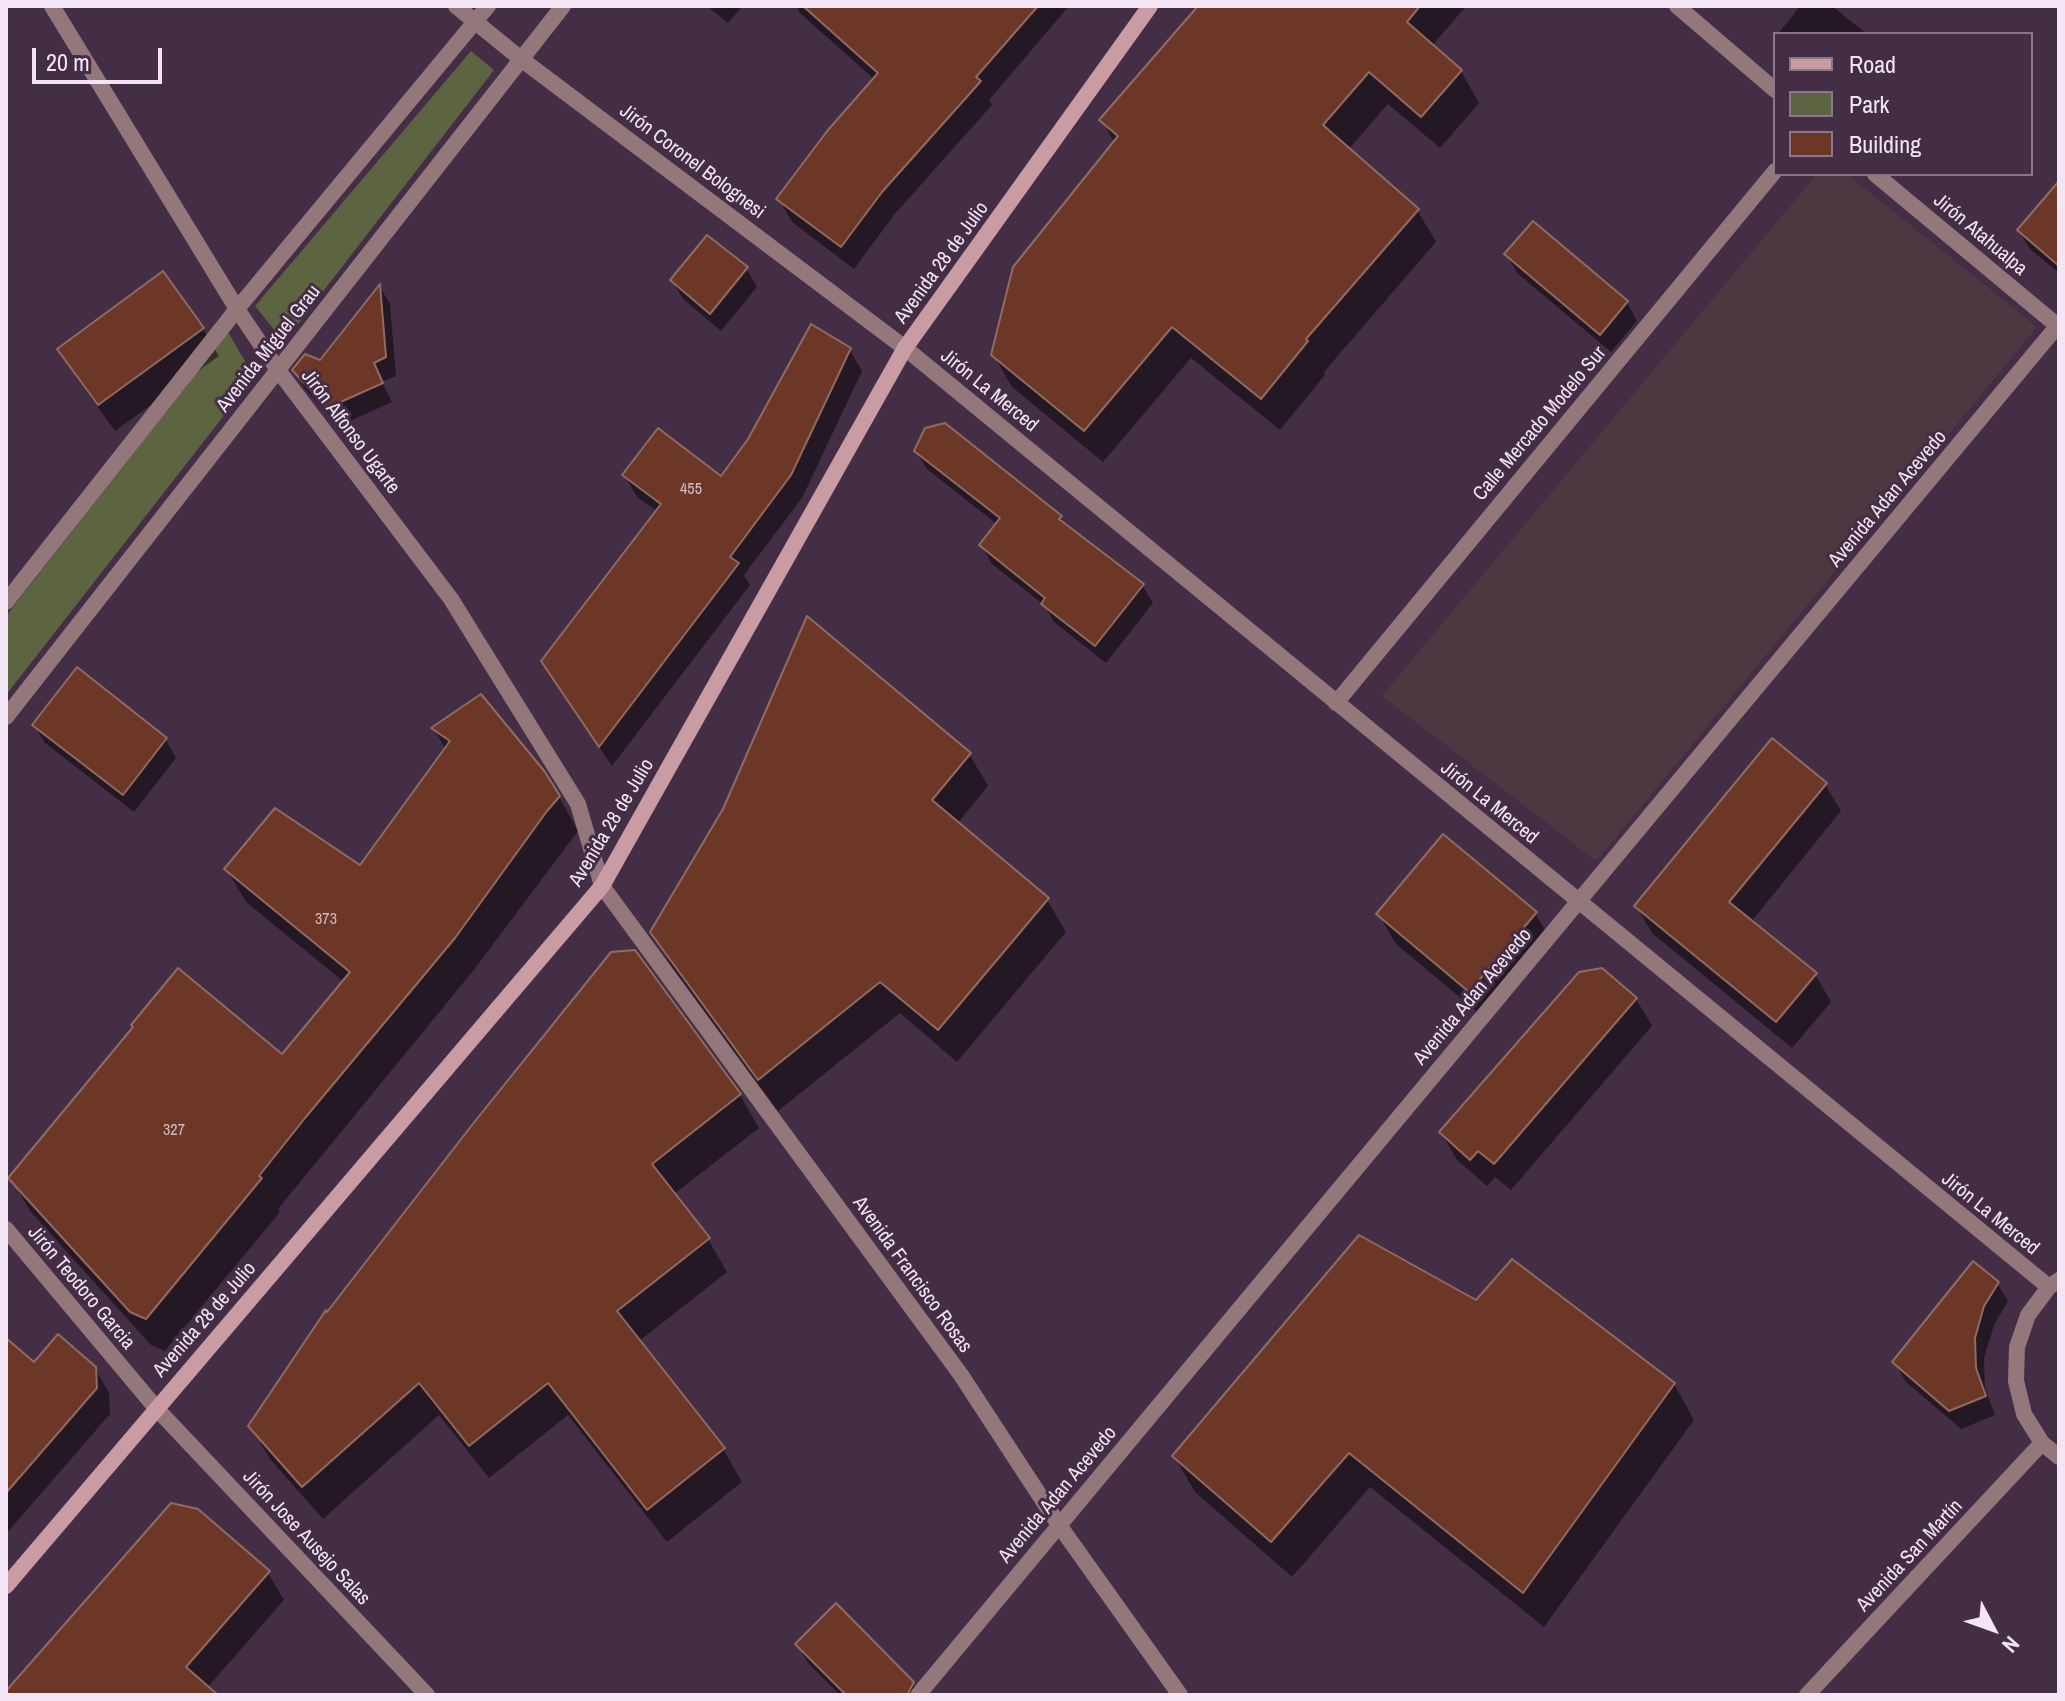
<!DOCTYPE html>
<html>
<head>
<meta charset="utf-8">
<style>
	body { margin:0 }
	#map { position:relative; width:2065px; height:1701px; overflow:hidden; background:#442e45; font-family:"Archivo Narrow",sans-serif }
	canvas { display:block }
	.frame { position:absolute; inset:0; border:8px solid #f3e5f4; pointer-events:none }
	.legend { position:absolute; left:1773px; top:32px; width:260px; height:144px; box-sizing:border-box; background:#442e45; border:2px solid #8a778b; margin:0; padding:10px 14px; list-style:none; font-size:24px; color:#f3e5f4 }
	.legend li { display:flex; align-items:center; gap:16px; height:40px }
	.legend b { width:40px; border:2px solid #8a778b }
	.north { position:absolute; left:1953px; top:1589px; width:80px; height:80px; -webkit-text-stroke:6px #442e45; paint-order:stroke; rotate:131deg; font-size:22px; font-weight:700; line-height:32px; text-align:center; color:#f3e5f4 }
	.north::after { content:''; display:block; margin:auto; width:28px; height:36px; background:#f3e5f4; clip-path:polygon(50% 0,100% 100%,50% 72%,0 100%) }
	.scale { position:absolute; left:32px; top:48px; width:130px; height:36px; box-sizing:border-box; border:4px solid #f3e5f4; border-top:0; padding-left:10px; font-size:24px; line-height:28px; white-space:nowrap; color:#f3e5f4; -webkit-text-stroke:6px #442e45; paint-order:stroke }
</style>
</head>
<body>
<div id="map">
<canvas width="2065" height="1701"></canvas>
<div class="frame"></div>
<ul class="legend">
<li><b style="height:10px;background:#c99ba2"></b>Road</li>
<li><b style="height:22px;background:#5d6442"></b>Park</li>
<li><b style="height:22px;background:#6d3728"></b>Building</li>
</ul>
<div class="north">N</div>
<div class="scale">20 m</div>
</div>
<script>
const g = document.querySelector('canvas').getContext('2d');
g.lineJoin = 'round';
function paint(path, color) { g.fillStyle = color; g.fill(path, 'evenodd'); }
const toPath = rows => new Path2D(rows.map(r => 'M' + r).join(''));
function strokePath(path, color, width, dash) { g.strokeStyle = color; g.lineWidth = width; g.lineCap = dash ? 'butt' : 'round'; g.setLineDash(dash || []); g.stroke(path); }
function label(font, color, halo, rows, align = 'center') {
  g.font = font + ' "Archivo Narrow",sans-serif'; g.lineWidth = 6; g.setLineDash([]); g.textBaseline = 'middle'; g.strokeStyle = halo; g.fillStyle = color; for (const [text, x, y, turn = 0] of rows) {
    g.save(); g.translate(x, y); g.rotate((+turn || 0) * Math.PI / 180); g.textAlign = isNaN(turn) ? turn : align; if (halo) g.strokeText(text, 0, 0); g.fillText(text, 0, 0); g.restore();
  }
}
paint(toPath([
	[1817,174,1847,174,2037,327,1596,861,1382,696]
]), '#4c3840');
paint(toPath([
	[471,51,494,70,284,342,255,306],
	[228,332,254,377,6,695,6,616]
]), '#5d6442');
paint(toPath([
	[707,6,743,6,728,23],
	[796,6,1069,6,989,100,992,105,894,215,854,269,792,222,779,199,875,80,800,13],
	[1200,6,1466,6,1432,46,1461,71,1479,103,1440,148,1388,104,1348,150,1417,210,1436,242,1324,372,1325,375,1280,430,1191,358,1103,462,1012,387,993,354,1115,144,1102,120],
	[1800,6,1832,6,1867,34,1778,34],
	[2059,184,2059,273,2030,249,2019,231],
	[1507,255,1627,302,1637,321,1611,352,1517,273],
	[746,268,757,287,721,331,683,299,672,280],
	[380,287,390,304,396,376,382,382,392,402,339,426,305,389,294,370,321,362],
	[203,329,219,356,115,431,76,377,60,349],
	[849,349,862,371,802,498,744,575,750,585,612,766,556,683,658,512,637,497,625,476,722,479],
	[916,451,1061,517,1066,527,1142,585,1153,603,1106,663,1054,622,1044,605,992,564,981,545,998,525,927,469],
	[34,725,166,740,176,758,134,812,45,743],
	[434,729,559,797,578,831,473,971,278,1209,280,1212,165,1351,151,1345,30,1211,11,1178,282,1057,344,982,246,902,227,870,361,867,446,750],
	[969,754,988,786,957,824,1047,900,1066,932,957,1062,900,1013,778,1111,671,965,652,932],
	[1825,784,1841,811,1751,922,1815,974,1831,1002,1792,1048,1652,933,1636,906],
	[1535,913,1552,942,1487,1020,1396,944,1379,915],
	[634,952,740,1095,759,1128,674,1194,708,1239,727,1272,638,1342,723,1449,742,1482,667,1542,568,1415,489,1478,439,1415,323,1519,270,1459,250,1426,328,1315],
	[1636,999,1652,1026,1511,1190,1495,1177,1487,1186,1457,1160,1441,1132],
	[1997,1283,2008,1301,1994,1325,1984,1358,1985,1388,1995,1415,1961,1429,1905,1381,1895,1362],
	[1476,1303,1674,1384,1694,1420,1544,1627,1370,1487,1292,1577,1195,1492,1174,1456],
	[6,1340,34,1364,95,1368,109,1393,110,1414,6,1534],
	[268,1573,284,1600,207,1688,215,1695,6,1695],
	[797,1644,911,1682,919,1695,840,1695,808,1663]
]), '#0007');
const building = toPath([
	[803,6,1038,6,976,77,981,81,882,192,841,247,776,199,828,130,878,73,803,6],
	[1198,6,1420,6,1407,22,1462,70,1421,117,1369,72,1323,125,1419,209,1306,339,1308,341,1261,399,1172,327,1084,431,991,355,1013,267,1118,136,1099,120,1198,6],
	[2059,181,2059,266,2017,230,2059,181],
	[1533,221,1628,301,1600,335,1504,254,1533,221],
	[707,235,748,267,710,314,670,280,707,235],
	[163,271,204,328,98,405,57,349,163,271],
	[380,284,386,357,374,363,383,383,327,408,292,370,305,354,320,360,380,284],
	[811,324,851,348,791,475,730,557,739,563,599,747,541,661,661,504,622,475,658,428,721,476,748,439,811,324],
	[945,423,1062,516,1059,519,1144,584,1095,646,1041,604,1045,598,979,545,1000,518,914,451,925,428,945,423],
	[807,616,971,753,932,800,1049,898,938,1030,880,982,758,1080,650,932,723,809,807,616],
	[77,667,167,738,123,795,32,725,77,667],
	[481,694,545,772,560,796,547,811,455,938,305,1118,259,1176,262,1178,146,1319,130,1312,8,1178,133,1027,131,1025,178,968,282,1054,350,972,224,869,275,808,360,865,450,741,431,728,481,694],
	[1772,738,1827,783,1729,902,1817,973,1776,1022,1634,906,1772,738],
	[1443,834,1537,912,1469,992,1376,914,1443,834],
	[635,950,741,1094,652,1164,710,1238,617,1311,725,1448,647,1510,548,1383,469,1446,419,1383,302,1487,248,1426,326,1310,327,1312,472,1125,611,952,635,950],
	[1602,968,1637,998,1494,1164,1478,1151,1470,1160,1439,1132,1579,972,1602,968],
	[1359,1235,1476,1300,1512,1259,1675,1383,1523,1593,1349,1453,1271,1542,1172,1456,1359,1235],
	[1973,1261,1999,1282,1984,1306,1975,1338,1976,1368,1986,1396,1949,1411,1892,1362,1973,1261],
	[58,1334,96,1367,97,1388,6,1493,6,1338,34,1362,58,1334],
	[171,1503,198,1509,270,1571,186,1667,218,1695,6,1695,6,1691,171,1503],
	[836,1603,914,1682,907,1695,846,1695,795,1644,836,1603]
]);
paint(building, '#6d3728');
strokePath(building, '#906b61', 2);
strokePath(toPath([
	[52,6,237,309,278,370,451,599,578,804,602,886,961,1375,1059,1525,1180,1695],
	[456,6,521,59,905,348,2049,1287],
	[1677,6,1775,90],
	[1875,174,2059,327],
	[1336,703,1775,171],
	[6,1229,156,1408,427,1695],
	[918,1695,2059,324]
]), '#94777b', 16);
strokePath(toPath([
	[6,602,237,309,488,6],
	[6,717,563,6],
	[2059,1280,2049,1287,2028,1315,2017,1347,2016,1381,2024,1414,2042,1443,2059,1457],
	[1807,1695,2042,1443]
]), '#94777b', 16);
strokePath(toPath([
	[6,1586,602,886,905,348,1150,6]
]), '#c99ba2', 16);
label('16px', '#d2bac1', null, [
	["455",691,490],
	["373",326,920],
	["327",174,1131]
]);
label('20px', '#f3e5f4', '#442e45', [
	["Jirón Coronel Bolognesi",692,162,37],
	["Jirón Atahualpa",1980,235,40],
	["Avenida 28 de Julio",942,263,-54],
	["Avenida Miguel Grau",269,349,-52],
	["Jirón La Merced",989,391,39],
	["Calle Mercado Modelo Sur",1540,424,-50],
	["Jirón Alfonso Ugarte",350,432,53],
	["Avenida Adan Acevedo",1888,499,-50],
	["Jirón La Merced",1489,803,39],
	["Avenida 28 de Julio",612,823,-59],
	["Avenida Adan Acevedo",1473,997,-50],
	["Jirón La Merced",1990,1214,39],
	["Avenida Francisco Rosas",912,1275,54],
	["Jirón Teodoro Garcia",81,1288,50],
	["Avenida 28 de Julio",205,1320,-49],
	["Avenida Adan Acevedo",1058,1495,-50],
	["Jirón Jose Ausejo Salas",306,1538,47],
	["Avenida San Martín",1910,1556,-47]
]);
</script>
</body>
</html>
